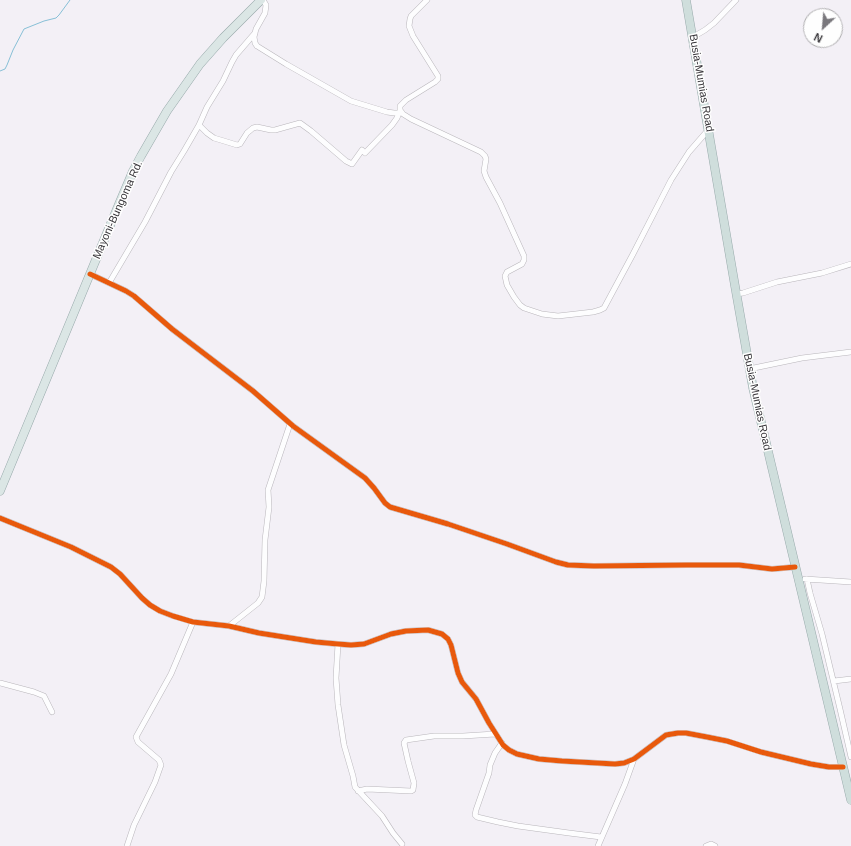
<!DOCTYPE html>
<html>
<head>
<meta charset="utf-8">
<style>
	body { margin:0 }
	#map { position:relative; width:851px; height:846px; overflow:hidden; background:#f3f0f6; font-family:Arial,sans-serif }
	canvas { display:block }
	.north { position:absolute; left:803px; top:8px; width:40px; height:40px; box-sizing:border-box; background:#fefefe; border:1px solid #afaeb0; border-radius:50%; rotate:206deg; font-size:11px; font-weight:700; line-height:16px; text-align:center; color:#38363a }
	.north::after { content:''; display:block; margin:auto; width:14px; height:18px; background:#79777c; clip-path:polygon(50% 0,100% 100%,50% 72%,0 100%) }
</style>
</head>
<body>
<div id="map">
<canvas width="851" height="846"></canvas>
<div class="north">N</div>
</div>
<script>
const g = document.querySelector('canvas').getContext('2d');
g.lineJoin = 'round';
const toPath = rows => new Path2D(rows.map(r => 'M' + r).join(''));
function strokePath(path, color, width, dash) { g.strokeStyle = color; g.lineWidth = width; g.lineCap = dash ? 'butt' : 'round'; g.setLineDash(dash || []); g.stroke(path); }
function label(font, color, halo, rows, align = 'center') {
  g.font = font + ' Arial,sans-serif'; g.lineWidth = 3; g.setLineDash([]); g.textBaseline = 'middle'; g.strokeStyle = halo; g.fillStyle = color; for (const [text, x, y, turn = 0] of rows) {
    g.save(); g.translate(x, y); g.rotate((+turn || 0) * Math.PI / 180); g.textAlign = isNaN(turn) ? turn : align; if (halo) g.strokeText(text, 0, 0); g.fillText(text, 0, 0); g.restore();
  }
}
strokePath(toPath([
	[0,71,5,69,7,65,13,50,24,29,44,21,56,18,59,15,70,0]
]), '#87bfd6', 1);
const minor = toPath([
	[263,0,266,5,265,13,256,29,254,37,255,43,257,46,286,64,351,101,387,112,394,113,401,113],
	[427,0,411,16,410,19,409,26,413,36,438,76,438,79,435,82,406,100,400,106,400,110,403,114,411,119,481,152,485,156,486,159,484,171,486,177,500,203,524,256,524,260,522,264,507,272,505,276,507,285,514,297,520,305,524,308,542,314,558,316,593,312,600,310,604,308,633,254,671,180,689,152,709,129],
	[693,37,705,30,714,23,736,0],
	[199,125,207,133,214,138,224,141,237,145,240,144,247,133,253,128,257,127,271,130,275,130,300,123,311,131,346,161,352,164,362,150,365,153,392,125,397,118,399,113],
	[90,274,126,291,134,296,172,329,253,391,293,426,365,478,374,488,385,503,390,507,448,524,507,544,556,562,568,565,594,566,687,565,739,565,772,569,795,567],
	[109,283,145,222,171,172,184,151,199,125,207,107,223,81,232,62,236,55,255,33],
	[736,294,743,293,777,282,822,273,851,264],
	[749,369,802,358,851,352],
	[0,518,71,547,111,567,120,574,142,598,150,605,160,611,173,616,193,622,229,626,259,633,316,642,338,644,351,645,364,644,391,634,406,631,428,630,442,634,448,639,451,645,458,673,462,682,476,699,489,723,503,745,509,750,517,754,539,759,562,761,615,764,624,763,634,759,666,735,678,733,686,733,707,737,727,741,761,752,811,764,829,767,843,767],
	[805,579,851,582],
	[807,579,810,593,822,634,840,709,851,757],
	[229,626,258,603,262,597,264,581,265,540,269,507,268,490,290,424],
	[338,644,336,678,338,705,344,745,353,776,355,787,382,816,393,833,402,844],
	[834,681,851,679],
	[0,683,34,692,44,696,52,712],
	[502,743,495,753,490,765,489,773,476,810,475,815,477,817,498,822,518,826,569,833,601,837],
	[358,791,367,789,411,791,413,790,414,783,408,761,404,743,406,740,434,736,463,736,495,734],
	[127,846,134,825,155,782,161,765,159,760,138,742,136,737,171,674,193,622],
	[598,846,625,784,634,759],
	[706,846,711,844,715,846]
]);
const primary = toPath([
	[0,491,119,204,133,171,141,156,167,111,200,64,223,38,261,0]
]);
const trunk = toPath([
	[686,0,735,286,753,388,851,800]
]);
strokePath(minor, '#b9b6bb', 6);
strokePath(primary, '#97a9aa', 9);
strokePath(trunk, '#97a9aa', 9);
strokePath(minor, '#fdfdfe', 5);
strokePath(primary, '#dbe6e5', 8);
strokePath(trunk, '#cfdedc', 8);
strokePath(toPath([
	[90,274,126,291,134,296,172,329,253,391,293,426,365,478,374,488,385,503,390,507,448,524,507,544,556,562,568,565,594,566,687,565,739,565,772,569,795,567],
	[0,518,71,547,111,567,120,574,142,598,150,605,160,611,173,616,193,622,229,626,259,633,316,642,338,644,351,645,364,644,391,634,406,631,428,630,442,634,448,639,451,645,458,673,462,682,476,699,489,723,503,745,509,750,517,754,539,759,562,761,615,764,624,763,634,759,666,735,678,733,686,733,707,737,727,741,761,752,811,764,829,767,843,767]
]), '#e8590c', 5);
label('11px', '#38363a', '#fefefe', [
	["Busia-Mumias Road",701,83,80],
	["Mayoni-Bungoma Rd.",118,210,-66],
	["Busia-Mumias Road",757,402,78]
]);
</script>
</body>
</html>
